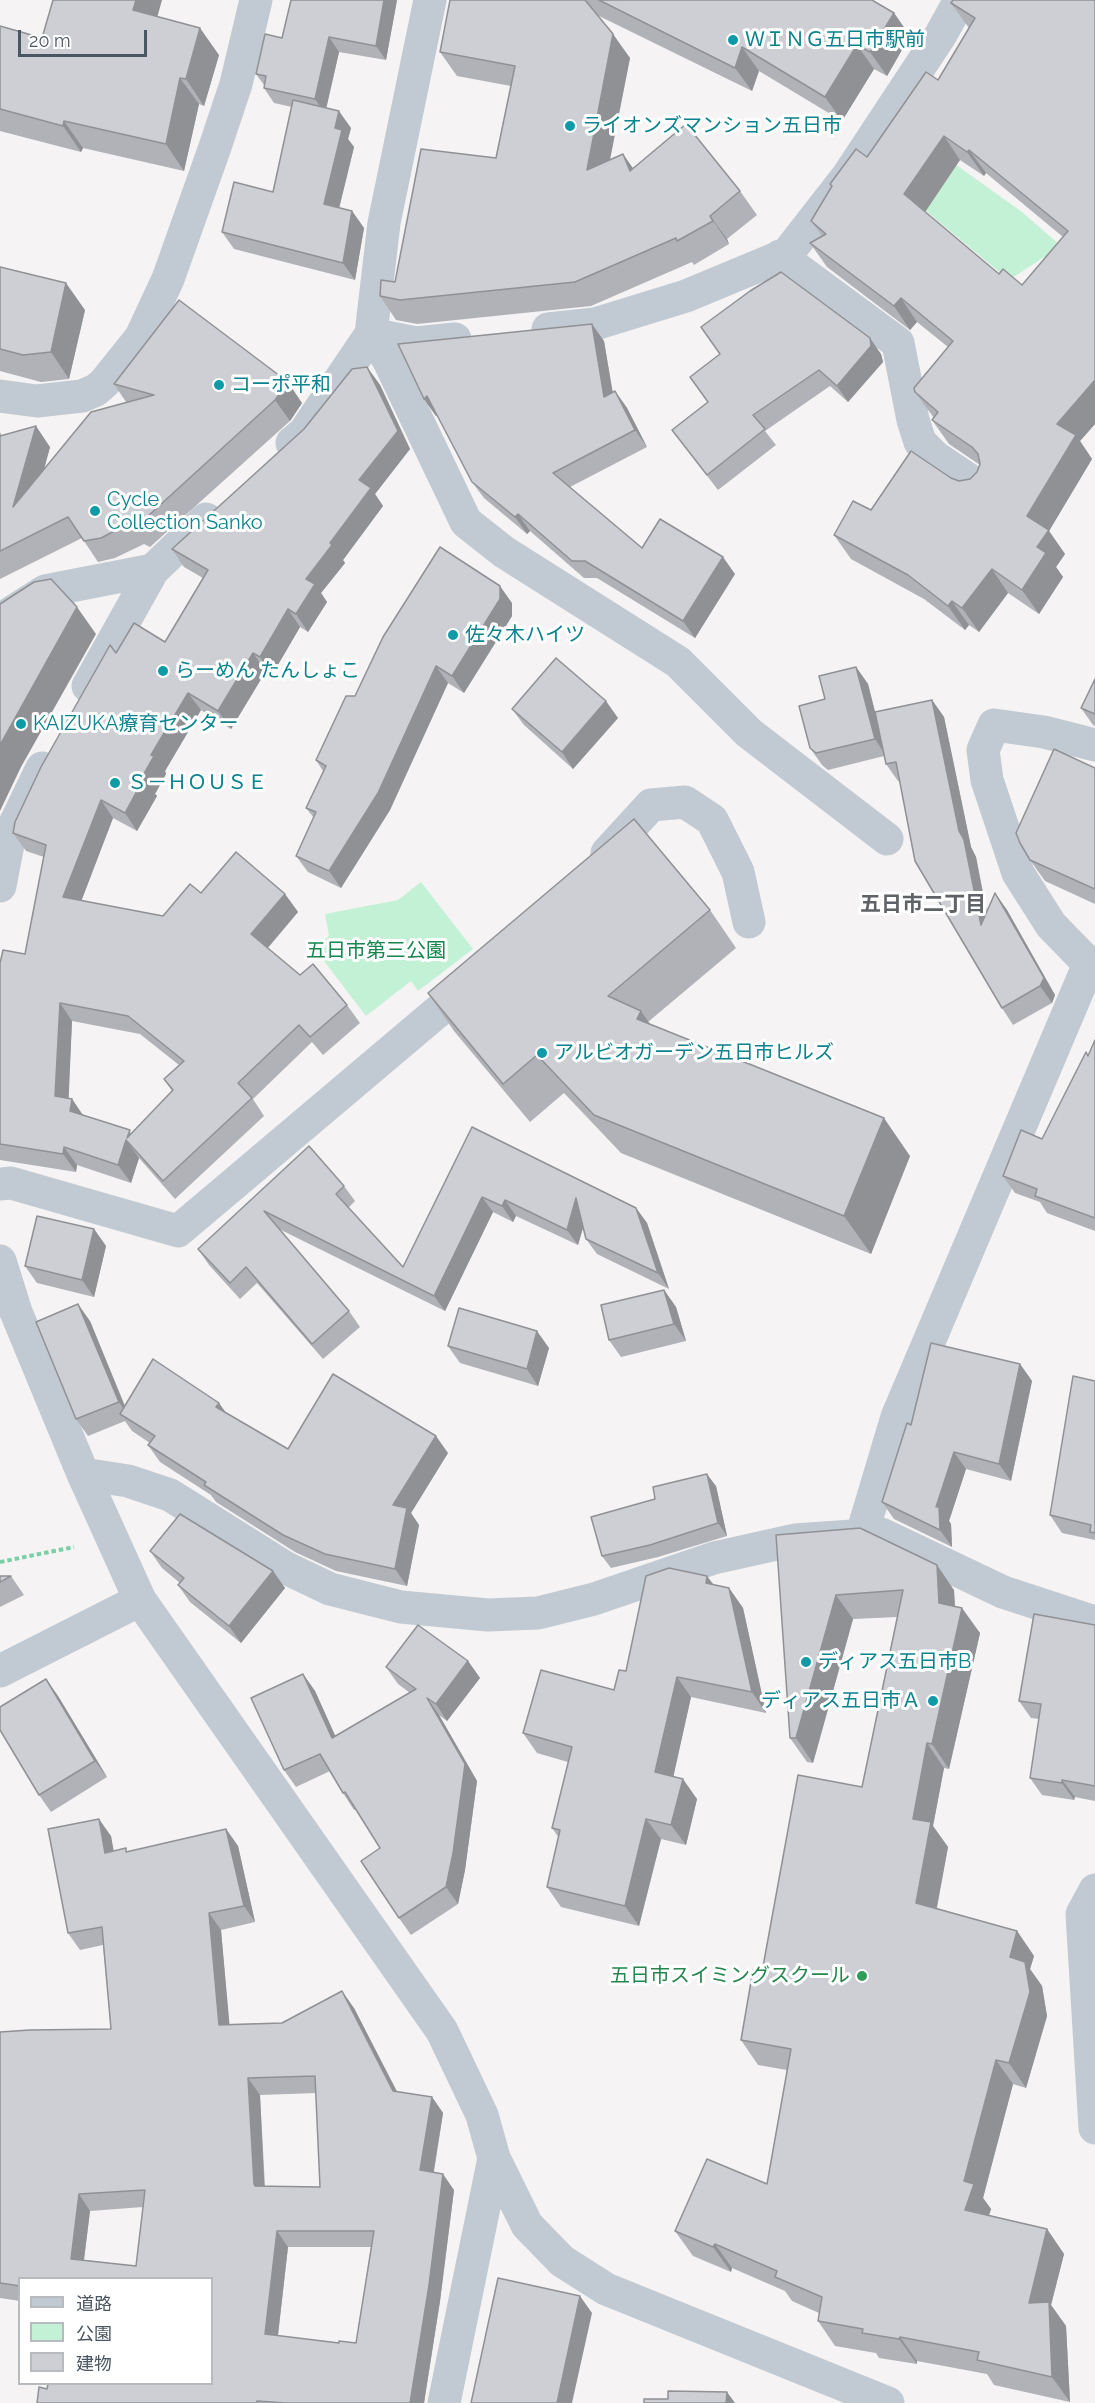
<!DOCTYPE html>
<html>
<head>
<meta charset="utf-8">
<style>
	body { margin:0 }
	#map { position:relative; width:1095px; height:2403px; overflow:hidden; background:#f5f3f3; font-family:Raleway,"Noto Sans JP",sans-serif }
	canvas { display:block }
	.legend { position:absolute; left:18px; top:2277px; width:195px; height:108px; box-sizing:border-box; background:#fff; border:2px solid #b7bbc0; margin:0; padding:8px 10px; list-style:none; font-size:18px; color:#4a5661 }
	.legend li { display:flex; align-items:center; gap:12px; height:30px }
	.legend b { width:30px; border:2px solid #b7bbc0 }
	.scale { position:absolute; left:18px; top:30px; width:129px; height:27px; box-sizing:border-box; border:3px solid #4a5661; border-top:0; padding-left:8px; font-size:18px; line-height:21px; white-space:nowrap; color:#4a5661; -webkit-text-stroke:4px #fff; paint-order:stroke }
</style>
</head>
<body>
<div id="map">
<canvas width="1095" height="2403"></canvas>
<ul class="legend">
<li><b style="height:8px;background:#c1cad2"></b>道路</li>
<li><b style="height:16px;background:#c3f1d5"></b>公園</li>
<li><b style="height:16px;background:#cdcfd5"></b>建物</li>
</ul>
<div class="scale">20 m</div>
</div>
<script>
const g = document.querySelector('canvas').getContext('2d');
g.lineJoin = 'round';
function paint(path, color) { g.fillStyle = color; g.fill(path, 'evenodd'); }
const toPath = rows => new Path2D(rows.map(r => 'M' + r).join(''));
function strokePath(path, color, width, dash) { g.strokeStyle = color; g.lineWidth = width; g.lineCap = dash ? 'butt' : 'round'; g.setLineDash(dash || []); g.stroke(path); }
function label(font, color, halo, rows, align = 'center') {
  g.font = font + ' Raleway,"Noto Sans JP",sans-serif'; g.lineWidth = 6; g.setLineDash([]); g.textBaseline = 'middle'; g.strokeStyle = halo; g.fillStyle = color; for (const [text, x, y, turn = 0] of rows) {
    g.save(); g.translate(x, y); g.rotate((+turn || 0) * Math.PI / 180); g.textAlign = isNaN(turn) ? turn : align; if (halo) g.strokeText(text, 0, 0); g.fillText(text, 0, 0); g.restore();
  }
}
paint(toPath([
	[899,124,1022,212,1061,246,1009,280,871,165],
	[421,882,473,949,418,991,411,981,366,1016,314,948,329,936,325,914,398,900]
]), '#c3f1d5');
strokePath(toPath([
	[0,1562,74,1547]
]), '#7ad0a6', 4, [4.5, 3]);
strokePath(toPath([
	[780,256,898,343,913,420,920,442,935,457,978,486],
	[548,329,595,324,686,296,787,254,847,177,940,36,960,0],
	[371,334,388,359,466,522,504,552,678,662,749,733,887,839],
	[371,334,416,343,455,339],
	[0,396,37,401,82,396,96,390,105,382,141,337,168,279,215,147,236,84,256,0],
	[292,443,304,433,371,334,384,223,430,0],
	[0,620,45,591,153,570],
	[88,686,153,570,206,519],
	[607,853,651,805,685,802,712,820,738,872,749,922],
	[0,886,10,834,42,768],
	[1089,964,1051,925,1018,873,987,780,983,750,994,725,1044,732,1095,745],
	[0,1184,11,1183,178,1231,475,980],
	[0,1261,16,1312,83,1474,140,1600,442,2031,482,2115,494,2158,527,2225,562,2261,606,2289,888,2403],
	[83,1474,128,1481,170,1495,286,1568,330,1589,401,1607,488,1615,538,1613,594,1599,714,1558,795,1540,881,1534,1003,1592,1095,1622],
	[862,1534,897,1417,1089,964,1095,962],
	[0,1671,140,1600],
	[1095,1890,1082,1914,1095,2128],
	[444,2403,494,2158]
]), '#c1cad2', 33);
paint(toPath([
	[397,0,386,60,339,52,326,108,351,128,348,139,354,147,339,208,352,211,364,228,355,280,234,249,222,232,273,192,292,107,274,103,264,88,264,85,256,74,282,38],
	[450,0,872,0,894,13,910,36,887,76,874,69,842,121,759,71,752,91,597,15,630,58,610,160,633,169,740,191,757,215,727,239,729,244,694,265,692,262,591,306,417,324,396,320,380,296,395,282,496,158,511,86,457,76,440,52],
	[1095,0,1095,424,1080,441,1092,459,1049,531,1065,554,1056,567,1063,577,1039,614,1008,593,979,632,969,625,965,630,924,599,851,559,834,535,871,510,951,478,959,481,970,479,977,472,980,465,949,444,932,420,934,418,915,392,948,347,917,322,910,330,827,267,810,243,822,236,811,221,832,187,830,184,867,157,938,80,969,28,951,3],
	[960,160,984,176,986,173,1063,237,1022,285,999,274,925,212],
	[157,16,219,55,204,106,199,104,184,171,83,148,81,152,0,131,0,26,42,38],
	[0,267,85,310,69,379,41,382,0,371],
	[604,341,613,393,615,391,627,408,647,447,570,487,642,548,735,574,695,638,597,578,584,578,530,531,527,534,484,498,472,482,437,415,436,416,424,399],
	[881,354,883,362,848,402,830,386,765,431,776,445,718,490,672,430,708,402,690,377],
	[367,367,380,385,410,449,375,494,383,506,343,560,345,563,321,593,327,602,308,632,300,627,272,675,266,671,231,729,201,710,165,771,166,774,155,794,157,796,137,831,113,818,81,901,163,916,201,893,285,894,298,912,268,948,300,975,347,1005,360,1023,323,1055,312,1042,253,1099,264,1116,175,1199,139,1158,131,1183,77,1165,76,1172,0,1160,0,963,25,954,44,857,26,851,13,833,116,653,165,642,203,578,184,567,172,549,304,429],
	[72,1021,140,1034,179,1065,164,1079,172,1091,132,1133,83,1115,72,1099,68,1098],
	[114,384,302,403,290,421,150,547,144,544,115,558,98,562,82,538,0,579,0,432,2,436,50,447,44,470,126,402],
	[512,603,512,616,464,693,448,683,390,810,341,888,308,872,296,856,314,818,306,808,323,771,316,760,355,696],
	[856,667,868,684,875,712,932,700,944,717,971,847,976,857,987,912,995,893,1007,910,1055,995,1052,1003,1013,1025,1002,1008,900,781,898,781,886,764,884,756,828,770,822,765,810,748,825,699],
	[1095,679,1095,726,1093,725,1081,708],
	[512,709,618,718,573,769,524,725],
	[1095,768,1095,904,1045,881,1030,860],
	[710,910,736,948,648,1022,649,1024,910,1156,871,1254,621,1153,564,1093,530,1122,454,1031,428,993],
	[1095,1040,1095,1231,1047,1213,1040,1202,1015,1193,1003,1176,1042,1139,1088,1056],
	[472,1127,636,1208,647,1223,669,1289,597,1254,586,1239,583,1228,578,1245,516,1216,513,1222,493,1212,445,1311,279,1229,349,1311,360,1327,323,1359,257,1283,240,1299,209,1265,198,1249,309,1146,344,1186,355,1201,348,1208,403,1267],
	[94,1229,106,1246,94,1297,37,1283,25,1266],
	[664,1290,676,1307,686,1341,621,1357,609,1340],
	[90,1321,125,1406,219,1403,226,1413,288,1449,448,1453,411,1513,419,1525,407,1586,336,1571,295,1552,216,1502,211,1495,160,1462,148,1445,150,1443,132,1431,125,1421,88,1436,76,1419],
	[448,1346,549,1348,538,1386,460,1363],
	[1020,1364,1032,1381,1011,1481,966,1469,949,1521,951,1524,952,1547,894,1519,882,1502,911,1425],
	[1095,1381,1095,1540,1062,1533,1050,1515],
	[716,1486,727,1536,658,1557,611,1568,602,1556],
	[776,1535,954,1590,955,1607,980,1633,949,1769,944,1768,933,1826,948,1847,937,1908,1017,1931,1034,1956,1030,1969,1042,1986,1047,2016,1026,2088,1013,2084,983,2198,991,2209,989,2215,1047,2229,1064,2254,1051,2305,1066,2326,1070,2402,994,2385,987,2374,917,2361,917,2364,879,2358,876,2353,835,2346,818,2321,819,2313,792,2301,785,2291,732,2268,731,2272,693,2256,675,2231,767,2184,787,2070,758,2065,741,2040,762,1972,862,1787,897,1617,853,1619,813,1763,807,1762,790,1738],
	[150,1551,273,1571,285,1588,241,1643,190,1602,178,1585,180,1583,162,1568],
	[0,1576,11,1576,24,1595,0,1607],
	[707,1576,714,1585,729,1588,743,1608,766,1713,691,1697,673,1776,697,1799,686,1845,661,1839,639,1926,561,1907,547,1887,559,1838,552,1828,568,1762,537,1753,523,1733,614,1690,626,1671],
	[1095,1625,1095,1801,1075,1797,1074,1800,1042,1795,1030,1778,1039,1719,1031,1718,1019,1701],
	[468,1661,480,1678,447,1721,439,1715,477,1781,465,1870,458,1904,411,1935,399,1918,380,1848,356,1809,354,1810,343,1793,330,1771,296,1787,284,1770,303,1674,315,1691,335,1736,410,1693,398,1684,386,1667],
	[46,1679,58,1696,107,1777,51,1812,39,1795],
	[226,1829,238,1846,255,1922,221,1930,229,2024,282,2023,354,2008,396,2091,432,2097,443,2113,434,2172,454,2190,440,2301,424,2403,37,2403,47,2389,212,2278,20,2278,20,2301,0,2298,0,2032,111,2029,103,1945,80,1950,68,1933,111,1836,113,1851,128,1852],
	[316,2093,320,2187,265,2186,260,2095],
	[143,2207,136,2266,84,2260,90,2211],
	[288,2247,371,2247,356,2343,339,2343,278,2336]
]), '#b0b2b7');
paint(toPath([
	[136,0,162,0,152,36,133,10],
	[384,0,397,0,386,60,376,46],
	[894,13,910,36,887,76,870,52],
	[200,28,219,55,204,106,186,79],
	[613,34,630,58,603,194,587,170],
	[329,37,339,52,325,114,315,99],
	[857,45,874,69,842,121,825,97],
	[742,47,759,71,752,91,735,68],
	[180,78,199,104,184,171,166,144],
	[339,111,351,128,348,139,354,147,336,221,324,204,335,128],
	[64,121,83,148,81,152,63,126],
	[944,136,960,160,921,218,904,194],
	[969,150,986,173,984,176,967,152],
	[623,154,640,178,630,171],
	[352,211,364,228,355,280,343,263],
	[710,216,727,239,729,244,713,221],
	[66,283,85,310,69,379,51,352],
	[901,298,917,322,910,330,894,306],
	[592,324,604,341,616,414,604,397],
	[870,338,881,354,883,362,848,402,837,386],
	[367,367,380,385,410,449,375,494,383,506,343,560,345,563,321,593,327,602,308,632,296,614,306,579,330,543],
	[1095,380,1095,424,1080,441,1092,459,1049,531,1065,554,1056,567,1063,577,1039,614,1022,590,1037,547,1027,516,1057,424],
	[288,382,302,403,290,421,275,400],
	[615,391,627,408,647,447,635,430],
	[427,396,438,413,436,416,424,399],
	[36,426,50,447,28,527,13,507],
	[518,514,530,531,527,534,515,517],
	[723,557,735,574,695,638,683,621],
	[992,569,1008,593,979,632,962,608],
	[500,586,512,603,512,616,464,693,452,676],
	[952,601,969,625,965,630,948,606],
	[77,607,96,634,21,767,0,811,0,745],
	[288,609,300,627,272,675,260,657],
	[253,653,266,671,231,729,218,711],
	[436,666,448,683,390,810,341,888,329,871],
	[856,667,868,684,886,756,875,739],
	[188,693,201,710,165,771,166,774,155,794,157,796,137,831,125,813,142,777,151,755],
	[932,700,944,717,971,847,976,857,992,942,981,925,959,831],
	[606,701,618,718,573,769,562,752],
	[101,800,113,818,76,915,63,897],
	[995,893,1007,910,1055,995,1052,1003,1040,986],
	[285,894,298,912,264,952,251,934],
	[60,1003,72,1021,68,1114,55,1096],
	[641,1011,667,1049,637,1019],
	[72,1099,84,1117,70,1111],
	[884,1118,910,1156,871,1254,844,1216],
	[126,1140,139,1158,131,1183,118,1165],
	[64,1147,77,1165,76,1172,63,1154],
	[482,1197,493,1212,445,1311,434,1296],
	[576,1198,587,1214,578,1245,567,1230],
	[505,1200,516,1216,513,1222,502,1206],
	[636,1208,647,1223,669,1289,658,1273],
	[94,1229,106,1246,94,1297,82,1280],
	[664,1290,676,1307,686,1341,674,1324],
	[78,1304,90,1321,130,1419,119,1402],
	[537,1331,549,1348,538,1386,527,1369],
	[1020,1364,1032,1381,1011,1481,999,1464],
	[219,1403,231,1420,216,1407],
	[436,1436,448,1453,411,1513,419,1525,407,1586,395,1569,393,1505],
	[954,1452,966,1469,949,1521,951,1524,952,1547,940,1530,936,1507],
	[707,1474,716,1486,727,1536,718,1523],
	[937,1565,954,1590,956,1628,939,1603],
	[273,1571,285,1588,241,1643,229,1626],
	[707,1576,721,1596,706,1583],
	[729,1588,743,1608,766,1713,752,1692],
	[836,1595,853,1619,813,1763,796,1738],
	[962,1608,980,1633,949,1769,932,1744],
	[468,1661,480,1678,447,1721,436,1704],
	[303,1674,315,1691,344,1755,332,1738],
	[677,1677,691,1697,670,1792,655,1772],
	[46,1679,58,1696,107,1777,95,1761],
	[427,1698,439,1715,477,1781,465,1870,458,1904,446,1887],
	[927,1743,944,1768,933,1826,948,1847,933,1927,916,1903,913,1819],
	[683,1779,697,1799,686,1845,671,1825],
	[1062,1780,1075,1797,1074,1800,1062,1783],
	[99,1819,111,1836,117,1869,105,1853],
	[646,1819,661,1839,639,1926,625,1906],
	[226,1829,238,1846,255,1922,244,1906],
	[209,1913,221,1930,231,2041,219,2025],
	[1017,1931,1034,1956,1030,1969,1042,1986,1047,2016,1026,2088,1009,2063,1010,1957],
	[342,1991,354,2008,405,2107,393,2091],
	[996,2060,1013,2084,983,2198,991,2209,983,2234,965,2210,964,2181],
	[248,2078,260,2095,265,2201,254,2184],
	[432,2097,443,2113,431,2187,420,2170],
	[443,2174,454,2190,440,2301,424,2403,410,2403],
	[79,2194,90,2211,82,2275,71,2259],
	[1047,2229,1064,2254,1051,2305,1066,2326,1070,2402,1052,2377,1029,2303],
	[277,2231,288,2247,276,2351,265,2334],
	[715,2244,732,2268,731,2272,713,2247],
	[580,2296,592,2313,572,2403,557,2403],
	[900,2337,917,2361,917,2364,899,2339],
	[727,2392,735,2403,726,2403]
]), '#909195');
const building = toPath([
	[53,0,136,0,133,10,200,28,186,79,180,78,166,144,64,121,63,126,0,109,0,26,42,38,53,0],
	[291,0,384,0,376,46,329,37,315,99,264,88,266,76,256,74,265,34,282,38,291,0],
	[450,0,585,0,613,34,587,170,623,154,630,171,686,124,740,191,710,216,713,221,677,241,676,238,575,282,400,300,380,296,381,280,395,282,421,149,496,158,515,66,440,52,450,0],
	[599,0,872,0,894,13,870,52,857,45,825,97,742,47,735,68,599,0],
	[953,0,1095,0,1095,380,1057,424,1076,435,1027,516,1049,530,1037,547,1046,553,1022,590,992,569,962,608,952,601,948,606,908,575,834,535,853,501,871,510,911,451,951,478,959,481,970,479,977,472,980,464,978,454,972,447,932,420,938,412,915,392,914,388,953,341,901,298,894,306,810,243,826,234,811,221,832,186,830,184,856,149,867,157,926,72,938,80,975,18,951,3,953,0],
	[944,136,967,152,969,150,1068,231,1022,285,1003,269,999,274,904,194,944,136],
	[293,100,339,111,335,128,342,130,324,204,352,211,343,263,222,232,234,182,273,192,293,100],
	[0,267,66,283,51,352,23,355,0,349,0,267],
	[781,272,870,338,871,346,837,386,819,370,753,415,765,429,707,475,672,430,708,402,690,377,720,354,701,327,750,291,781,272],
	[179,300,288,382,275,400,136,527,130,523,101,538,84,541,68,517,0,551,0,436,36,426,13,507,91,412,154,395,114,384,179,300],
	[592,324,604,397,615,391,635,430,553,473,642,548,660,519,723,557,683,621,585,561,572,561,518,514,515,517,472,482,427,396,424,399,398,344,592,324],
	[367,367,398,431,359,480,371,488,330,543,332,545,306,579,315,584,296,614,288,609,260,657,253,653,218,711,188,693,151,755,154,756,142,777,144,778,125,813,101,800,63,897,163,916,190,884,201,893,236,852,285,894,251,934,300,975,313,964,347,1005,310,1037,299,1025,238,1083,252,1098,163,1181,126,1140,118,1165,64,1147,63,1154,0,1144,0,963,3,950,25,954,46,845,13,833,15,822,41,767,110,645,116,653,134,623,165,642,208,570,172,549,304,429,352,369,367,367],
	[60,1003,128,1016,184,1061,164,1079,173,1090,127,1138,130,1130,70,1111,72,1099,55,1096,60,1003],
	[440,547,500,586,500,599,452,676,436,666,378,793,329,871,296,856,316,812,306,808,326,766,316,760,346,696,355,696,383,637,440,547],
	[51,579,77,607,0,745,0,604,34,582,51,579],
	[556,658,606,701,562,752,512,709,556,658],
	[856,667,875,739,816,753,810,748,799,706,825,699,819,676,856,667],
	[1095,679,1095,714,1081,708,1095,679],
	[932,700,959,831,964,840,981,925,995,893,1044,978,1040,986,1002,1008,915,861,896,762,886,764,875,712,932,700],
	[1054,749,1095,768,1095,889,1030,860,1020,843,1016,833,1054,749],
	[634,819,710,910,608,996,641,1011,637,1019,884,1118,844,1216,594,1115,537,1055,503,1084,428,993,634,819],
	[1095,1040,1095,1218,1035,1196,1037,1189,1003,1176,1021,1130,1042,1139,1086,1052,1088,1056,1095,1040],
	[472,1127,636,1208,658,1273,586,1239,576,1198,567,1230,505,1200,502,1206,482,1197,434,1296,264,1211,349,1311,312,1344,246,1267,230,1283,198,1249,309,1146,344,1186,336,1194,403,1267,472,1127],
	[37,1216,94,1229,82,1280,25,1266,37,1216],
	[664,1290,674,1324,609,1340,601,1305,664,1290],
	[78,1304,119,1402,76,1419,36,1322,78,1304],
	[459,1308,537,1331,527,1369,448,1346,459,1308],
	[931,1343,1020,1364,999,1464,954,1452,936,1507,939,1507,940,1530,882,1502,907,1423,911,1425,931,1343],
	[153,1359,219,1403,216,1407,288,1449,333,1374,436,1436,393,1505,407,1508,395,1569,325,1554,283,1535,204,1485,206,1482,148,1445,155,1436,120,1414,153,1359],
	[1073,1376,1095,1381,1095,1533,1090,1532,1091,1525,1050,1515,1073,1376],
	[707,1474,718,1523,650,1545,602,1556,591,1517,655,1499,653,1487,707,1474],
	[180,1514,273,1571,229,1626,178,1585,184,1578,150,1551,180,1514],
	[860,1528,937,1565,939,1603,962,1608,932,1744,927,1743,913,1819,931,1822,916,1903,1017,1931,1010,1957,1025,1962,1030,1992,1009,2063,996,2060,964,2181,974,2184,965,2210,1047,2229,1029,2303,1049,2302,1052,2377,977,2360,979,2352,900,2337,899,2339,862,2333,863,2329,818,2321,822,2297,775,2277,777,2271,715,2244,713,2247,675,2231,707,2159,767,2184,791,2049,741,2040,753,1970,762,1972,798,1775,862,1787,903,1590,836,1595,796,1738,790,1738,776,1535,860,1528],
	[669,1568,707,1576,706,1583,729,1588,752,1692,677,1677,655,1772,683,1779,671,1825,646,1819,625,1906,547,1887,560,1830,552,1828,572,1747,523,1733,541,1670,614,1690,619,1670,626,1671,646,1576,669,1568],
	[0,1576,11,1576,0,1582,0,1576],
	[1034,1614,1095,1625,1095,1786,1062,1780,1062,1783,1030,1778,1041,1704,1019,1701,1034,1614],
	[418,1625,468,1661,436,1704,427,1698,465,1764,453,1853,446,1887,399,1918,361,1861,380,1848,345,1792,343,1793,320,1754,284,1770,251,1698,303,1674,332,1738,416,1689,386,1667,418,1625],
	[46,1679,95,1761,39,1795,0,1730,0,1707,46,1679],
	[99,1819,105,1853,126,1848,126,1852,226,1829,244,1906,209,1913,219,2025,282,2023,342,1991,393,2091,432,2097,420,2170,443,2174,429,2285,410,2403,285,2403,257,2401,257,2403,37,2403,39,2387,47,2389,48,2384,212,2384,212,2278,20,2278,20,2286,0,2283,0,2032,30,2030,111,2029,102,1927,68,1933,48,1829,99,1819],
	[315,2076,320,2187,255,2186,254,2184,248,2078,315,2076],
	[145,2190,136,2266,71,2259,79,2194,145,2190],
	[277,2231,374,2231,356,2343,339,2341,339,2343,265,2334,277,2231],
	[498,2278,580,2296,557,2403,471,2403,498,2278],
	[668,2391,727,2392,726,2403,644,2403,644,2399,668,2399,668,2391]
]);
paint(building, '#cdcfd5');
strokePath(building, '#909195', 1.5);
for (const [x, y, r, color] of [
	[733,40,6,"#0f9aa8"],
	[570,126,6,"#0f9aa8"],
	[219,385,6,"#0f9aa8"],
	[95,511,6,"#0f9aa8"],
	[453,635,6,"#0f9aa8"],
	[163,671,6,"#0f9aa8"],
	[21,724,6,"#0f9aa8"],
	[115,783,6,"#0f9aa8"],
	[542,1053,6,"#0f9aa8"],
	[806,1662,6,"#0f9aa8"],
	[933,1701,6,"#0f9aa8"],
	[862,1976,6,"#2e9e5b"]
]) { const dot = new Path2D(); dot.arc(x, y, r, 0, 2 * Math.PI); g.fillStyle = color; g.fill(dot); strokePath(dot, '#fff', 2); }
label('20px', '#0d838f', '#fff', [
	["ＷＩＮＧ五日市駅前",745,40],
	["ライオンズマンション五日市",582,126],
	["コーポ平和",231,385],
	["Cycle",107,500],
	["Collection Sanko",107,523],
	["佐々木ハイツ",465,635],
	["らーめん たんしょこ",175,671],
	["KAIZUKA療育センター",33,724],
	["Ｓ－ＨＯＵＳＥ",127,783],
	["アルビオガーデン五日市ヒルズ",554,1053],
	["ディアス五日市B",818,1662],
	["ディアス五日市Ａ",921,1701,"right"]
], 'left');
label('20px', '#17864f', '#fff', [
	["五日市第三公園",376,951]
]);
label('20px', '#27864d', '#fff', [
	["五日市スイミングスクール",850,1976]
], 'right');
label('bold 21px', '#5f6368', '#fff', [
	["五日市二丁目",923,905]
]);
</script>
</body>
</html>
